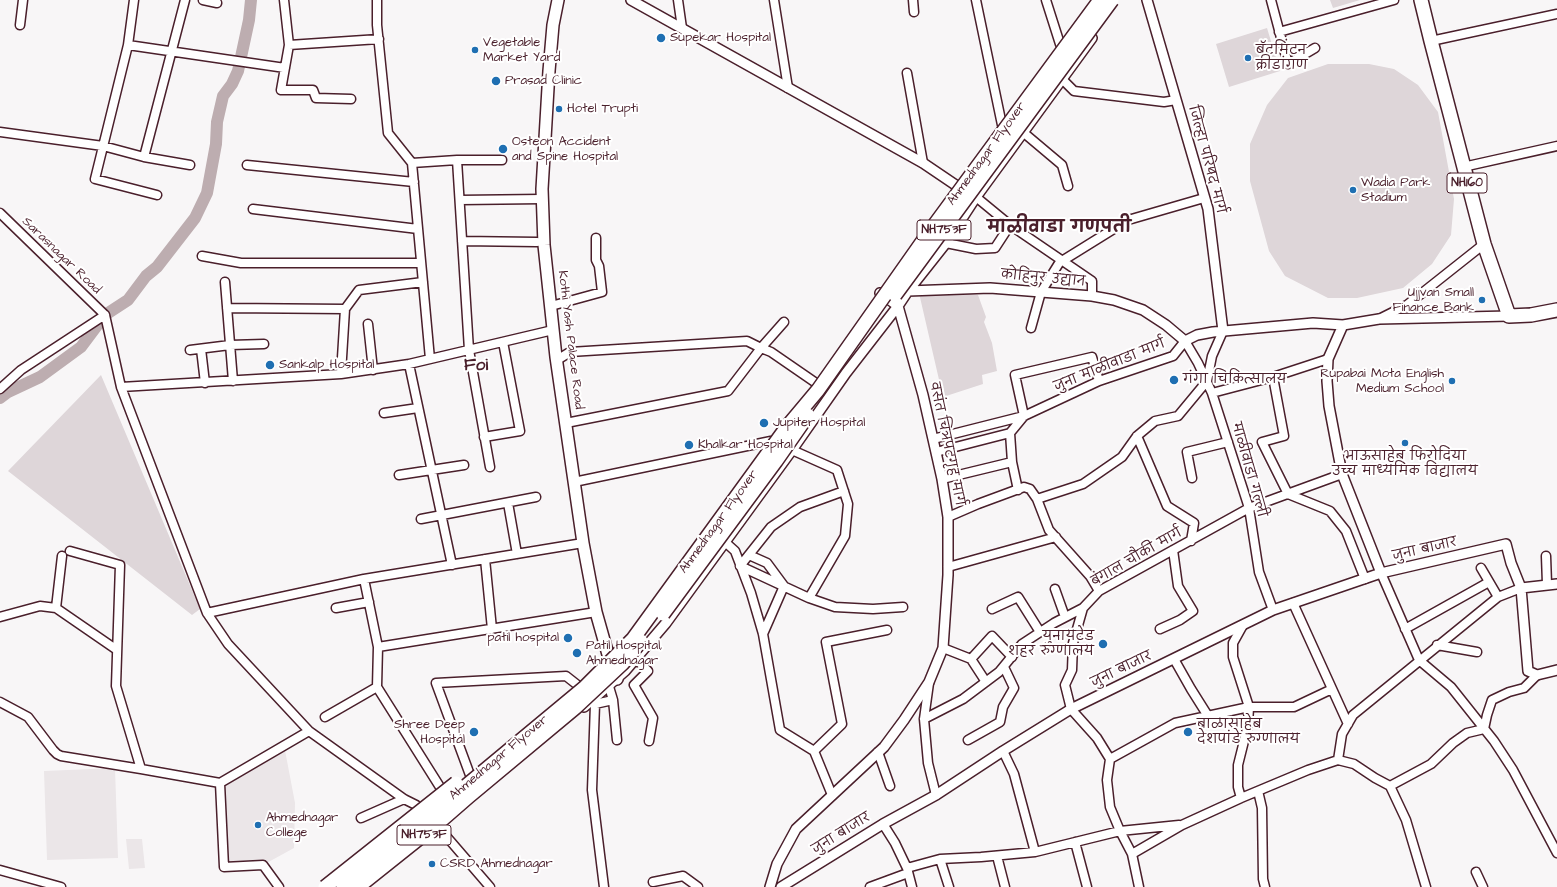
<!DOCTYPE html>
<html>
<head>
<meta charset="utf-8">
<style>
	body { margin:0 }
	canvas { display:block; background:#f8f6f7 }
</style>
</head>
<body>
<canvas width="1557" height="887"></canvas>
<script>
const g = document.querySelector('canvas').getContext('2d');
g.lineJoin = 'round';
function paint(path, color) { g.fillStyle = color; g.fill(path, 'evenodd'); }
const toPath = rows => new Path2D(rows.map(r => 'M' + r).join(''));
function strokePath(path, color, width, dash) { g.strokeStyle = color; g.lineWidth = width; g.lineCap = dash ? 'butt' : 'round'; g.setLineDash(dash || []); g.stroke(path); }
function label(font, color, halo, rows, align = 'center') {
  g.font = font + ' "Architects Daughter","Playpen Sans Deva",sans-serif'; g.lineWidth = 4; g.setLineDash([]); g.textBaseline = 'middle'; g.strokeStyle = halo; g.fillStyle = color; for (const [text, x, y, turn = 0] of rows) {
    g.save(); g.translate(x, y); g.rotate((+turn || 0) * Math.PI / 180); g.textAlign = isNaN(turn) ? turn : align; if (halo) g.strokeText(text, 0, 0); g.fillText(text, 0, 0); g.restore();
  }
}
paint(toPath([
	[284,745,295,803,294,848,263,865,224,867,220,783],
	[115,768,118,858,47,860,44,771],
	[126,839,142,839,145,868,129,869]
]), '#ebe6e8');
paint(toPath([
	[1330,0,1360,0,1333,8],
	[1267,28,1280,71,1229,87,1216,44],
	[1328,64,1369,64,1394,69,1418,85,1438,112,1454,199,1451,235,1432,264,1403,288,1357,298,1328,298,1285,276,1269,251,1250,181,1250,144,1267,105,1288,78],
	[954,292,978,295,986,317,984,322,992,343,997,371,982,375,983,384,943,397,919,293],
	[101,375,200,609,192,615,8,471]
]), '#ded6d9');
strokePath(toPath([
	[0,398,8,392,40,377,81,347,105,315,128,300,146,276,157,267,195,218,207,193,216,144,217,122,223,96,232,84,238,71,249,20,251,0]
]), '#bdadb0', 12);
const minor = toPath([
	[134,0,128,45,95,179,157,195],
	[203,0,217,3],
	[284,0,289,45,379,39],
	[377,0,377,25,388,133,412,163,430,359],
	[678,0,682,28],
	[774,0,788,88],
	[913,0,914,12],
	[976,0,1002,125],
	[1046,0,1060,44],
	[1271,0,1288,64,1315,48],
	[20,25,23,0],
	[1279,32,1394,0],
	[1431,41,1557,14],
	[128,45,285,68],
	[289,45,281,90,313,90,316,98,351,99],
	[907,73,923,163],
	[1063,80,1074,91,1164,102,1176,100],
	[0,132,103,146,144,157,190,165],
	[1024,133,1062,165,1068,186],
	[144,157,185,0],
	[457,160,469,350,490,467],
	[412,163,457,160,502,160],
	[247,165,414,182],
	[1463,167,1557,146],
	[976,197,1010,225,1092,281,1092,296],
	[460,200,542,199],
	[253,209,418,229],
	[0,213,105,315],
	[462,241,537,242],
	[946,243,976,249,995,248,1010,225],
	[202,256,241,263,421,263],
	[1062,261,1128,220,1204,198],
	[225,282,233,381],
	[551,306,602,292,599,266,596,260,596,238],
	[227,308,345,309],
	[105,315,121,387,207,613,228,644,309,731,404,799,416,805,425,813],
	[1379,319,1407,305,1484,244],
	[784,322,761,348,771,352,816,383],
	[368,324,373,370],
	[1031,328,1041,292,1061,260],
	[201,349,205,383],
	[190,350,230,345,264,344],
	[557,360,570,352,747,341,761,348,728,391,566,423],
	[409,364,452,565],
	[341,374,345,309,359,290,423,282],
	[1273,377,1284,436,1262,442,1288,494,1330,511,1346,531,1365,579],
	[121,387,341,374,409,364,553,330],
	[0,389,21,370,105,315],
	[1212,393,1273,377,1328,359],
	[384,413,418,408],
	[1137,436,1167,506,1194,523,1191,541],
	[484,437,520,431,503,342],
	[933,439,1024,416,1015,375,1092,357,1099,381],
	[792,450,837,470,848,504,845,536,809,598],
	[936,452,1010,433],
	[399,475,464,465],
	[1192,478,1187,452,1228,442],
	[942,479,1012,462],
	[574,482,771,441],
	[1018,490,1012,462,1010,433,1024,416,1099,381,1173,356,1185,341,1198,363,1212,393,1249,508,1259,572,1273,610],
	[844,491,800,507,771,527,740,566,809,598,835,607,873,609,903,607],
	[1037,499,1083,484,1122,457,1137,436,1155,421,1178,416,1207,381,1212,356,1223,331],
	[508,503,517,554],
	[948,517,978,504,1024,487,1030,489,1037,499,1049,530,1090,576,1099,591],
	[421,519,536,497],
	[725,542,735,551,751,593,763,634,780,730,814,751],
	[70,551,120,565,116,686,141,769],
	[749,555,767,563,784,586,763,634],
	[1546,556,1547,584],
	[485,559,492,629],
	[948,567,1056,537],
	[1481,568,1498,597],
	[1381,573,1419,660,1451,687,1494,741,1513,770,1557,853],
	[364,579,378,647,377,687,445,795],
	[1055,589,1065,617],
	[1293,603,1348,724],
	[56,608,62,556],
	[336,608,369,602],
	[1083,608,1073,643,1072,670,1065,685,1071,709,1097,738,1110,759],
	[992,609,1018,597,1040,632],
	[207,613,364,579,583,543],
	[0,617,40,606,56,608,117,650],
	[1160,629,1180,620,1193,611,1178,586,1173,550],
	[1405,629,1489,582],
	[1437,645,1477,652],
	[378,647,596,612],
	[943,648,971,659,986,682],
	[636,659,648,671,634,685,653,718,649,741],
	[971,659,992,636,1012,657],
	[1174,659,1191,689,1208,716],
	[607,680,613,700],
	[929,683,924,719,928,763,936,795],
	[0,702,28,717,53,750,57,754,61,756,141,769,220,783],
	[595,704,613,700,617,740],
	[325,717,377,687],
	[924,719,963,699,999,672,1022,644,1054,623,1083,608,1099,591,1249,508,1342,474],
	[1484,729,1487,715,1492,700,1509,692,1524,688,1537,675],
	[968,740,1000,722,1003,707,1014,688,1004,667],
	[1003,751,1014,774,1035,852],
	[878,752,890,786],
	[1338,760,1342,734,1353,715,1498,597,1521,588],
	[470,775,436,683,566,676,580,687,595,704,592,790,604,887],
	[1390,786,1406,820,1426,887],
	[1258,791,1262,808,1263,879,1265,887],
	[832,795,814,751,842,724,826,642,887,630],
	[1241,798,1238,787,1238,765,1248,725,1249,707,1233,657,1233,643,1243,625],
	[361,818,404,799],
	[434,822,490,887],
	[883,824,895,843,907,868,912,887],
	[1179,825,1120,831,1110,807,1107,780,1110,759,1175,723,1249,707,1294,707,1332,689],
	[1075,842,1087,887],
	[1132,854,1182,825,1241,798,1308,770,1338,760,1354,764,1375,778,1390,786,1431,764,1453,743,1467,733,1484,729],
	[997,856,1005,887],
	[940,859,949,887],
	[907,868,940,859,981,857,1035,852,1120,831,1132,854,1139,887],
	[0,870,61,887],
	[1476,872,1483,887],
	[653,882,683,876,698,887],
	[279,887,263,865,224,867,220,783,309,731],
	[870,887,908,873]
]);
const tertiary = toPath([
	[631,0,923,163,957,186],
	[1147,0,1208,209,1223,331],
	[905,289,908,291,990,288,1092,296,1114,300,1143,310,1166,325,1185,341,1197,335,1213,332,1313,323,1343,325,1379,319,1509,316],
	[1343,325,1328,359,1327,381,1329,406,1342,474,1381,573],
	[1521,588,1557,584],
	[584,707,625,671,666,623,792,450,846,373,898,306,908,291,946,243,976,197,1092,38],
	[770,887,777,864,796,829,884,747,904,720,929,682,943,648,948,575,948,517,942,479,923,395,898,306,880,293],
	[781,887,883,824,936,795,1003,751,1071,709,1273,610,1381,573,1506,544,1511,563,1521,588,1528,671,1537,675,1557,670]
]);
const secondary = toPath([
	[558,0,553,25,549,71,542,189,544,245,556,357,583,543,596,612,609,658,617,679]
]);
const trunk = toPath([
	[1421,0,1431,41,1484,244,1509,316,1531,315,1557,310]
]);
strokePath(minor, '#4a1f2b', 11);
strokePath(tertiary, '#4a1f2b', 12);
strokePath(secondary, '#4a1f2b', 14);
strokePath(trunk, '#4a1f2b', 16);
strokePath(minor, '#fff', 8);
strokePath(tertiary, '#fff', 9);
strokePath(secondary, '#fff', 11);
strokePath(trunk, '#fff', 13);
const trunkBridge = toPath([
	[895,295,1112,0],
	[663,614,776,461,808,415],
	[325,887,456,783],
	[343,887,431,815,584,688,633,639,787,427,818,390,930,231,1100,0],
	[358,887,437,824,468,797,576,707,623,663,641,641]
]);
strokePath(trunkBridge, '#4a1f2b', 16, []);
strokePath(trunkBridge, '#fff', 13);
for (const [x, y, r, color] of [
	[661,38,5,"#1f6fb2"],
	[475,50,4,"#1f6fb2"],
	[1248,58,4,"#1f6fb2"],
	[496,81,5,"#1f6fb2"],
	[559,109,4,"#1f6fb2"],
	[503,149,5,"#1f6fb2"],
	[1353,190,4,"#1f6fb2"],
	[1482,300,4,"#1f6fb2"],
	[270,365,5,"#1f6fb2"],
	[1174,380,5,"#1f6fb2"],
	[1452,381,4,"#1f6fb2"],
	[764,423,5,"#1f6fb2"],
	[1405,443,4,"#1f6fb2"],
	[689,445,5,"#1f6fb2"],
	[568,638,5,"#1f6fb2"],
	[1103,644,5,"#1f6fb2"],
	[577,653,5,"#1f6fb2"],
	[474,732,5,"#1f6fb2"],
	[1188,732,5,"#1f6fb2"],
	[258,825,4,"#1f6fb2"],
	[432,864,4,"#1f6fb2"]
]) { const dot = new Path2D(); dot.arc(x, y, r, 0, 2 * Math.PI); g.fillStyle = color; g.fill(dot); strokePath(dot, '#fff', 1.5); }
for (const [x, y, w] of [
	[1467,183,40],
	[944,230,54],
	[424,835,54]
]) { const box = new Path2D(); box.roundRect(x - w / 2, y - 10, w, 20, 3); g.fillStyle = '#fff'; g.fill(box); strokePath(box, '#4a1f2b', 1); }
label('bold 12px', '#4a1f2b', null, [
	["NH160",1467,183],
	["NH753F",944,230],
	["NH753F",424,835]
]);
label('13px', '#4a1f2b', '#fff', [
	["Supekar Hospital",670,38],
	["Vegetable",483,43],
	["Market Yard",483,58],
	["बॅटमिंटन",1256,51],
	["क्रीडांगण",1256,66],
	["Prasad Clinic",505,81],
	["Hotel Trupti",567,109],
	["Osteon Accident",512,142],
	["and Spine Hospital",512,157],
	["Wadia Park",1361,183],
	["Stadium",1361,198],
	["Ujjvan Small",1474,293,"right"],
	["Finance Bank",1474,308,"right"],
	["Sankalp Hospital",279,365],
	["Rupabai Mota English",1444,374,"right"],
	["Medium School",1444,389,"right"],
	["गंगा चिकित्सालय",1183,380],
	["Jupiter Hospital",773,423],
	["Khalkar Hospital",698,445],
	["भाऊसाहेब फिरोदिया",1405,457,"center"],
	["उच्च माध्यमिक विद्यालय",1405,472,"center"],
	["युनायटेड",1094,637,"right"],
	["शहर रुग्णालय",1094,652,"right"],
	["patil hospital",559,638,"right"],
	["Patil Hospital,",586,646],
	["Ahmednagar",586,661],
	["Shree Deep",465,725,"right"],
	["Hospital",465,740,"right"],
	["बाळासाहेब",1197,725],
	["देशपांडे रुग्णालय",1197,740],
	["Ahmednagar",266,818],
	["College",266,833],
	["CSRD Ahmednagar",440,864]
], 'left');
label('13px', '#4a1f2b', '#fff', [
	["Ahmednagar Flyover",987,154,-54],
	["जिल्हा परिषद मार्ग",1206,160,75],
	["Sarasnagar Road",61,256,44],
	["कोहिनुर उद्यान",1043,279,5],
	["Kothi Yash Palace Road",570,340,83],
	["जुना माळीवाडा मार्ग",1110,366,-22],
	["वसंत चित्रपटगृह मार्ग",946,444,78],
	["माळीवाडा गल्ली",1248,470,74],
	["Ahmednagar Flyover",719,522,-54],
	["जुना बाजार",1425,550,-13],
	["बंगाल चौकी मार्ग",1137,558,-30],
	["जुना बाजार",1122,670,-26],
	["Ahmednagar Flyover",499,758,-40],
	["जुना बाजार",842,834,-32]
]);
label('bold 17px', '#4a1f2b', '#fff', [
	["माळीवाडा गणपती",1059,228],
	["Foi",476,366]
]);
</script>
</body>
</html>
